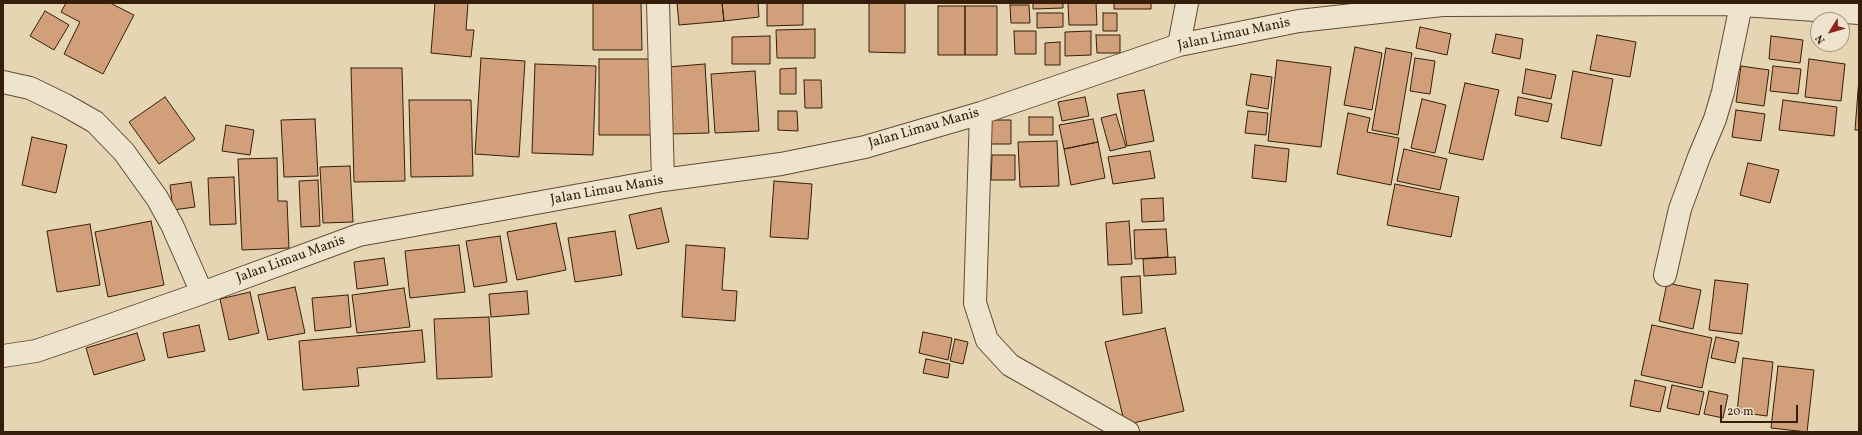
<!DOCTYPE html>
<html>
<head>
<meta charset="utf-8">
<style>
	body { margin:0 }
	#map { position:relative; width:1862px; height:435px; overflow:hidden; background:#e5d5b3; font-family:Vollkorn,serif }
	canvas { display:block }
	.frame { position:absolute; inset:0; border:4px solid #351f0a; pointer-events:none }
	.north { position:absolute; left:1810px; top:12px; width:40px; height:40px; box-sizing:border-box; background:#eee4ce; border:1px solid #a49580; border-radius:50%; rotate:233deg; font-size:11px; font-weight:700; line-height:16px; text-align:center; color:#351f0a }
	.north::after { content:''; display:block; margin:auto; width:14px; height:18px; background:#8f2418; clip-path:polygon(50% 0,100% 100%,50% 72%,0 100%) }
	.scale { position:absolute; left:1720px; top:405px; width:78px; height:18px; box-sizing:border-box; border:2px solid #351f0a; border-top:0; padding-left:5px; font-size:12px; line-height:14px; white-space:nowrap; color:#351f0a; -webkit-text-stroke:3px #eee4ce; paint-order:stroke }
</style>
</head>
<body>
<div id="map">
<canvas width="1862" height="435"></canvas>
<div class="frame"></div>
<div class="north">N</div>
<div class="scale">20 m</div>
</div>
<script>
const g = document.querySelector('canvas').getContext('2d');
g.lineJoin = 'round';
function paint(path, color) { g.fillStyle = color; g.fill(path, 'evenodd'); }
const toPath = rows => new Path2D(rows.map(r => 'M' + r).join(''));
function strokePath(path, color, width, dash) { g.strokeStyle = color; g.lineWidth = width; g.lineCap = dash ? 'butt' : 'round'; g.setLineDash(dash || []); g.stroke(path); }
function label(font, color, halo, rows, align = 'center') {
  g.font = font + ' Vollkorn,serif'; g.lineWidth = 4; g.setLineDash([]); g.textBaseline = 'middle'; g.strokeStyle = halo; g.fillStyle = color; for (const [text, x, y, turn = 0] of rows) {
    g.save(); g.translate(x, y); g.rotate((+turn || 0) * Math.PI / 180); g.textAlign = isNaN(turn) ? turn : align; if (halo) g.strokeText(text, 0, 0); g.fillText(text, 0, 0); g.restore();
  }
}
const building = toPath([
	[66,3,110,3,134,15,103,74,64,54,80,22,61,12,66,3],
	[435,3,468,3,466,30,474,30,471,57,431,53,435,3],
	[593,3,641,3,642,50,593,50,593,3],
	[677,3,722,3,724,21,679,25,677,3],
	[722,3,758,3,759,17,724,21,722,3],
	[767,3,803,3,803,25,767,26,767,3],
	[869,3,905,3,905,53,869,52,869,3],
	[1033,3,1063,3,1063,8,1033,9,1033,3],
	[1068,3,1096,3,1097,25,1069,25,1068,3],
	[1114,3,1151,3,1151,9,1114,9,1114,3],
	[1010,5,1029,5,1030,23,1011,23,1010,5],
	[938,6,965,6,965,55,938,55,938,6],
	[965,6,997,6,997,55,965,55,965,6],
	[45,11,69,25,54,50,30,36,45,11],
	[1037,13,1063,13,1063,27,1037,28,1037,13],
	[1103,13,1117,13,1117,31,1103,31,1103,13],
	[1420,27,1451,34,1447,55,1416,48,1420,27],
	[815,29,815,58,777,58,776,30,815,29],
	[1014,31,1036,31,1036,54,1015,54,1014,31],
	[1091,31,1091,55,1065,56,1065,32,1091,31],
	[1496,34,1523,39,1520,59,1492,53,1496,34],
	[1096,35,1120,35,1120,53,1097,53,1096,35],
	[1597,35,1636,42,1630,77,1590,70,1597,35],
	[770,36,770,64,732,64,732,37,770,36],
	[1771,36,1803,40,1800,63,1769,59,1771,36],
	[1060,42,1060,65,1045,65,1045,43,1060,42],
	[1355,47,1382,53,1372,110,1344,105,1355,47],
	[1386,48,1412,53,1398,135,1372,130,1386,48],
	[481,58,525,61,519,157,475,154,481,58],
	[1415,58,1435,61,1430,94,1410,91,1415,58],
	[599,59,654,59,654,135,599,135,599,59],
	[1809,59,1845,64,1841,101,1805,97,1809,59],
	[1277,60,1331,67,1321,147,1268,141,1277,60],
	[535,64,596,66,593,155,532,153,535,64],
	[705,64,709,133,672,134,668,67,705,64],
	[1741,66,1769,70,1764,106,1736,102,1741,66],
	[1773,66,1801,69,1798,94,1770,91,1773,66],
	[351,68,402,68,405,181,354,182,351,68],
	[796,68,796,94,780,94,780,69,796,68],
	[1526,69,1556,75,1551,99,1522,93,1526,69],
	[755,71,759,131,715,133,711,74,755,71],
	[1573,71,1613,79,1601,146,1561,138,1573,71],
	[1251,74,1272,77,1268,109,1246,105,1251,74],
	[1859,78,1859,130,1855,130,1859,78],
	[804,80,821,80,822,108,805,108,804,80],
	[1465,83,1499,90,1483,160,1449,153,1465,83],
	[1144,90,1154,141,1127,146,1117,94,1144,90],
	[165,97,195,139,159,164,129,122,165,97],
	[1085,97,1089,116,1062,121,1058,102,1085,97],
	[1518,97,1552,104,1548,122,1515,115,1518,97],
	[1422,99,1446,105,1435,153,1411,148,1422,99],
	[409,100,471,100,473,176,411,177,409,100],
	[1783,100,1837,107,1834,136,1779,130,1783,100],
	[1736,110,1765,114,1761,141,1732,137,1736,110],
	[778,111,797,111,798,131,778,130,778,111],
	[1248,111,1268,113,1266,135,1245,133,1248,111],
	[1348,113,1370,118,1367,132,1399,138,1391,185,1337,174,1348,113],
	[1116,114,1126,147,1110,151,1101,118,1116,114],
	[1029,117,1053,117,1053,135,1029,135,1029,117],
	[315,119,318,176,284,177,281,120,315,119],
	[1093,119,1098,142,1064,149,1059,125,1093,119],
	[990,120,1011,120,1011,144,990,144,990,120],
	[226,125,254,130,250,155,222,151,226,125],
	[32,137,67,145,56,193,22,185,32,137],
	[1057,141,1059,186,1020,187,1018,142,1057,141],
	[1098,142,1105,178,1071,185,1064,149,1098,142],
	[1255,145,1289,149,1286,182,1252,178,1255,145],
	[1404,149,1447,159,1440,190,1397,181,1404,149],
	[1150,151,1155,178,1113,184,1108,157,1150,151],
	[992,155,1015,155,1015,180,991,180,992,155],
	[277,158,278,201,287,201,289,248,242,250,238,159,277,158],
	[1748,163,1779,170,1770,203,1740,195,1748,163],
	[350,166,353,222,323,223,320,167,350,166],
	[234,177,236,224,210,225,208,178,234,177],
	[318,180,320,226,301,227,299,181,318,180],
	[774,181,812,184,808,239,770,237,774,181],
	[191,182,195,207,173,210,170,185,191,182],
	[1395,184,1459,197,1451,237,1387,225,1395,184],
	[1163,198,1164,221,1142,222,1141,199,1163,198],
	[661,208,669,242,637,249,629,215,661,208],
	[151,221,164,285,108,297,95,232,151,221],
	[1129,221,1132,264,1108,265,1106,223,1129,221],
	[556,223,566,270,517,280,507,232,556,223],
	[90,224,100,285,57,292,47,231,90,224],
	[1166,229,1168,257,1135,259,1134,230,1166,229],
	[615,231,622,275,575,282,568,238,615,231],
	[500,236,507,282,474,287,466,241,500,236],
	[459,245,465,292,410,298,405,251,459,245],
	[686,245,725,248,722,290,737,291,735,321,682,317,686,245],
	[1175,257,1176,274,1144,276,1143,259,1175,257],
	[384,258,388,285,357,289,354,262,384,258],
	[1140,276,1142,313,1123,315,1121,277,1140,276],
	[1715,280,1748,284,1742,334,1709,330,1715,280],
	[1667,283,1701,290,1693,329,1659,321,1667,283],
	[295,287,305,333,268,340,258,295,295,287],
	[404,288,410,327,357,333,352,295,404,288],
	[527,291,529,314,491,317,489,294,527,291],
	[250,292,259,333,229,340,220,299,250,292],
	[348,295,351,327,315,331,312,298,348,295],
	[489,317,492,377,437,379,434,319,489,317],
	[199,325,205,351,168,358,163,333,199,325],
	[1652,325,1712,338,1702,388,1641,375,1652,325],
	[1165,328,1184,411,1125,425,1105,342,1165,328],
	[422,330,425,362,357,368,359,386,303,390,299,341,422,330],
	[923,332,952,338,948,360,919,353,923,332],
	[137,333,145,360,94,375,86,348,137,333],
	[1716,337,1739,342,1735,363,1711,358,1716,337],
	[955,339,968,342,963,364,950,361,955,339],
	[1743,358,1773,362,1767,416,1737,412,1743,358],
	[926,359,950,364,948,378,923,373,926,359],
	[1778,366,1814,370,1807,432,1771,428,1778,366],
	[1635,380,1666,387,1660,412,1630,406,1635,380],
	[1672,385,1704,392,1699,415,1667,408,1672,385],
	[1709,391,1728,395,1723,418,1704,414,1709,391]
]);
paint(building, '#d29f7b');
strokePath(building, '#351f0a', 1);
const minor = toPath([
	[658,3,663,180],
	[1179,45,1187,3],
	[3,82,30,88,65,105,95,122,124,152,157,198,172,225,202,293],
	[981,113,975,303,987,340,1010,365,1128,432],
	[1665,275,1680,209,1699,157,1715,119,1723,92,1741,5],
	[3,356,36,351,74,338,202,293,359,235,663,180,781,164,865,147,981,113,1179,45,1299,21,1442,5,1728,4,1859,13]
]);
strokePath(minor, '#614c34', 24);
strokePath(minor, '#eee4ce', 22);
label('14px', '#351f0a', '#eee4ce', [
	["Jalan Limau Manis",1234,35,-12],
	["Jalan Limau Manis",924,129,-16],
	["Jalan Limau Manis",607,191,-10],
	["Jalan Limau Manis",291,260,-20]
]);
</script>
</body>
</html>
